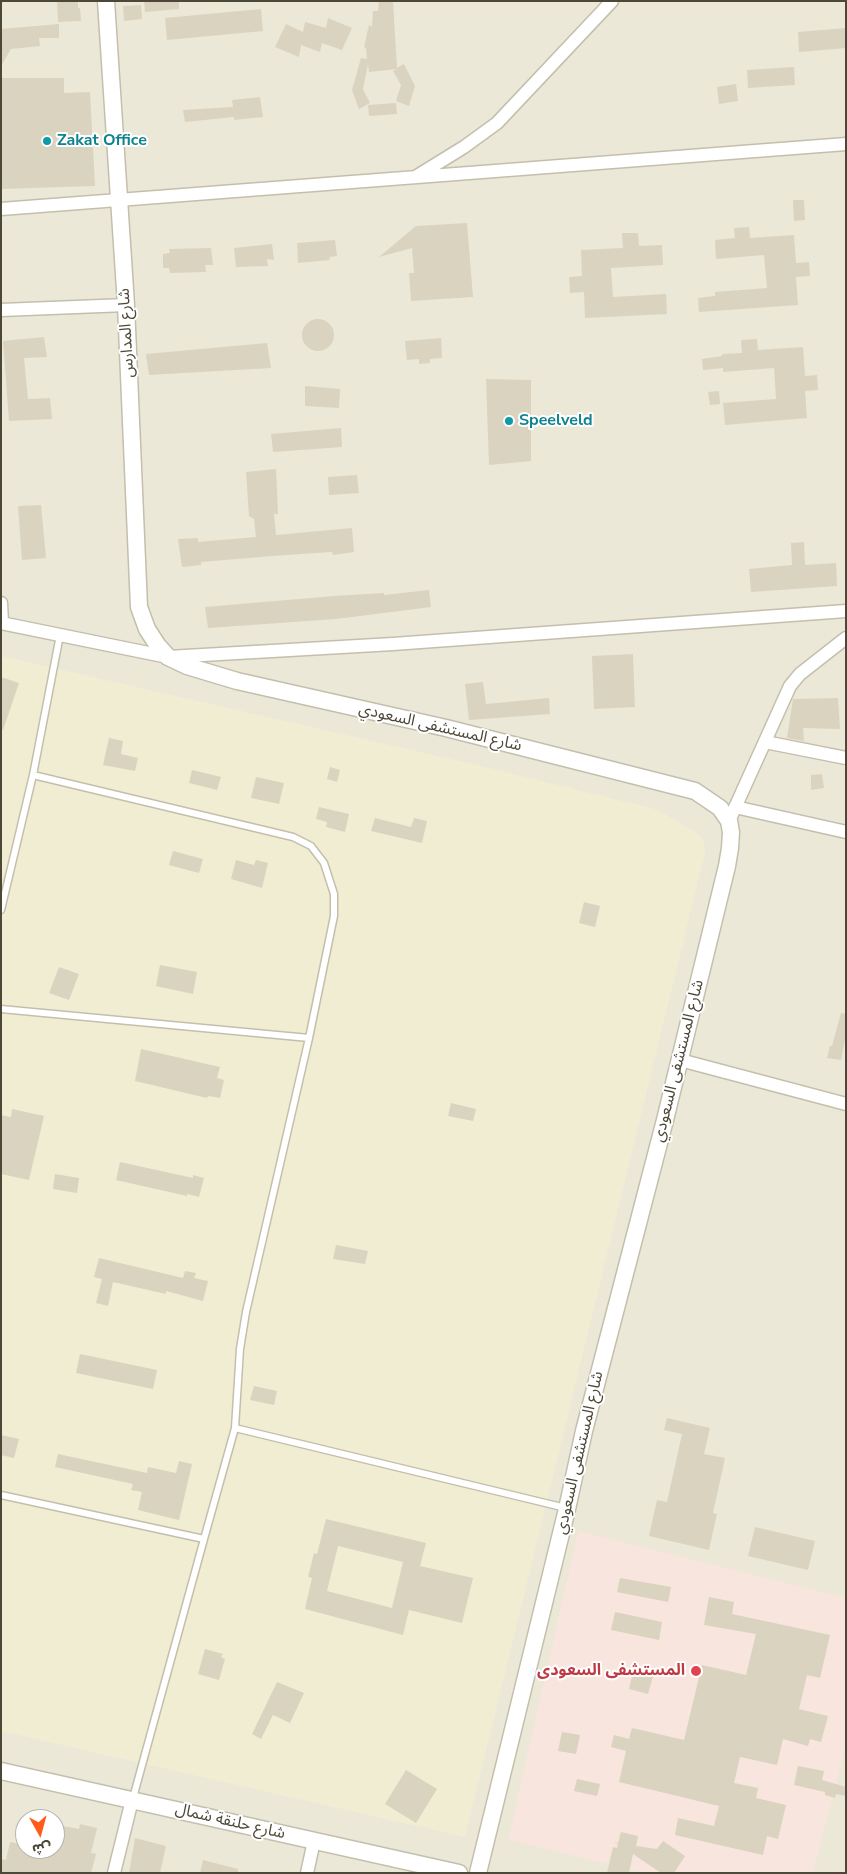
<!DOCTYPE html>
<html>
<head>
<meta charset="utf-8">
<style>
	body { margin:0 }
	#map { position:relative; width:847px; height:1874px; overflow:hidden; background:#f7f5eb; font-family:"Nunito Sans","Noto Sans Arabic",sans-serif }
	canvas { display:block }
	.frame { position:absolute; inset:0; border:2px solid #4c4737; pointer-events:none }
	.north { position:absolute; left:15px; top:1809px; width:50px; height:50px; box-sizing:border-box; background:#fff; border:1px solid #b7b5af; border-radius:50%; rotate:173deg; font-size:14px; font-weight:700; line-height:20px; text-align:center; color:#4c4737 }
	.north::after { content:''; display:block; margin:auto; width:18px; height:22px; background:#ff5b1a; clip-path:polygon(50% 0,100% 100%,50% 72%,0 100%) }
</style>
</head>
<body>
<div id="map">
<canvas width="847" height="1874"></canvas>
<div class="frame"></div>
<div class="north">ش</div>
</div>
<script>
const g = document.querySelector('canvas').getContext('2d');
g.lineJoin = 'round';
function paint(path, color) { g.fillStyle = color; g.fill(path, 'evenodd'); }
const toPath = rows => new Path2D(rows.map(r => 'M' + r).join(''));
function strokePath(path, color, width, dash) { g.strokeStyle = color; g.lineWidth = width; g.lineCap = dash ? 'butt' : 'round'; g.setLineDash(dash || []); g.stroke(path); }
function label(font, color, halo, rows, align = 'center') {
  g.font = font + ' "Nunito Sans","Noto Sans Arabic",sans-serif'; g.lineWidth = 4; g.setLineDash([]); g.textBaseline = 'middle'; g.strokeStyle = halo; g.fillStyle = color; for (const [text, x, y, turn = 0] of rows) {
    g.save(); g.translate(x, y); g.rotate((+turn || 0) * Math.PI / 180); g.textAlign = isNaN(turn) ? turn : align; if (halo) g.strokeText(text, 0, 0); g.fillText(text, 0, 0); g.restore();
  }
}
paint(toPath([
	[1,1,846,1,846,1873,1,1873],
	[25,1819,55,1819,55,1849,25,1849]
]), '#ebe8d8');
paint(toPath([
	[1,656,477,765,658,810,695,832,704,841,705,852,679,959,465,1837,1,1731]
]), '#f1edd3');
paint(toPath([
	[578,1531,846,1598,846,1745,813,1873,645,1873,508,1840]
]), '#f8e5de');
paint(toPath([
	[57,1,78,1,78,8,80,8,81,21,58,22],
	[144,1,179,1,179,9,145,12],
	[379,1,393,1,397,68,404,64,415,86,409,106,396,101,401,85,393,71,397,69,369,72,368,64,363,89,370,103,359,109,352,90,361,58,367,59,366,48,364,47,369,25,372,27,373,11,378,11],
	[141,5,142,19,124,21,123,6],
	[261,9,263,31,167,40,165,18],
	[328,18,352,28,342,50,322,43,320,52,301,45,299,57,275,47,286,24,303,32,305,22,326,28],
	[59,24,59,38,39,38,40,46,11,49,1,66,1,29],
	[846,28,846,48,799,52,798,32],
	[794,67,795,85,748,88,747,70],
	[1,78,64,78,64,93,90,92,95,186,1,189],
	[736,84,738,101,719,104,717,87],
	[260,97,263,117,234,120,234,117,185,122,183,110,233,107,232,100],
	[396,103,397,114,369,116,368,105],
	[793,200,804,200,805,220,794,221],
	[467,223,473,297,411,301,409,273,414,273,412,248,379,257,416,226],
	[749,227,750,238,794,235,796,263,809,262,810,276,796,277,798,305,699,312,698,298,715,296,715,292,767,288,764,255,716,259,715,240,735,238,734,228],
	[622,233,638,233,639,246,662,245,663,265,611,268,613,297,666,294,667,314,585,318,584,292,570,293,569,277,582,276,581,250,623,248],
	[335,240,337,256,329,257,330,260,298,263,297,243],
	[272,244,274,260,267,259,268,266,236,267,234,248],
	[211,248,213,265,205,265,206,272,170,273,169,268,163,268,163,254,170,253,169,249],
	'302 335a16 16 0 1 1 32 0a16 16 0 1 1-32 0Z',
	[44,337,47,357,24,358,28,399,50,398,52,419,9,421,3,341],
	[441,338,442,358,430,359,430,363,419,364,419,359,407,360,405,341],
	[757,339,758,350,803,347,805,376,817,375,818,390,805,391,807,418,725,425,723,403,776,399,774,368,723,372,723,368,703,370,702,359,722,356,722,354,742,353,741,340],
	[267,343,271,368,149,375,146,354],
	[486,379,531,380,531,461,489,465],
	[305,386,340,389,339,408,305,406],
	[719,391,720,404,710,405,708,392],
	[341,428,342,447,273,452,271,434],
	[276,469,278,514,274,514,276,535,352,528,354,552,333,555,332,552,272,556,201,562,201,565,182,567,178,539,198,538,198,542,256,537,254,519,249,516,246,472],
	[357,475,359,493,329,495,328,477],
	[41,505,46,558,22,560,18,506],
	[804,542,805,565,836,563,837,586,751,592,749,569,792,565,791,543],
	[429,590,431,607,336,619,208,628,205,607,334,596,384,593,384,595],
	[633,654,635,707,594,709,592,656],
	[1,677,19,683,3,730,1,729],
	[483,682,486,704,549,698,550,714,469,720,465,684],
	[838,698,840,729,803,728,804,741,787,738,793,699],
	[109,738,123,741,121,754,138,758,135,771,103,765],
	[330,767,340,770,337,782,327,779],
	[192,770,221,777,217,790,189,783],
	[822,774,824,788,811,790,811,775],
	[256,777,284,783,279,804,251,798],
	[319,807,349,814,345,832,326,827,327,822,316,819],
	[375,818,411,827,414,818,427,821,422,843,371,831],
	[173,851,203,859,199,873,169,865],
	[236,860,254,865,256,860,268,863,262,888,231,879],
	[584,902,600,906,595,927,579,923],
	[160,965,197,972,193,994,156,986],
	[59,967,79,974,69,1000,49,993],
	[841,1013,846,1014,846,1035,841,1060,827,1058,830,1046,832,1046],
	[141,1049,220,1067,217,1078,224,1080,220,1098,208,1096,207,1098,135,1081],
	[451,1103,476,1109,473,1121,448,1116],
	[12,1109,44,1116,29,1180,1,1174,1,1115,11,1117],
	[120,1162,193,1178,193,1175,204,1178,199,1197,187,1194,187,1196,116,1180],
	[55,1174,79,1178,77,1193,53,1189],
	[336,1245,368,1251,365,1264,333,1259],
	[99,1258,183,1278,185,1271,196,1273,194,1278,208,1281,203,1301,166,1291,166,1294,113,1282,108,1306,96,1303,102,1279,94,1277],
	[80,1354,157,1370,153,1389,76,1373],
	[254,1386,277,1391,274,1405,250,1400],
	[667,1418,710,1428,704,1454,725,1458,713,1513,717,1514,709,1550,649,1536,657,1500,667,1502,682,1434,664,1430],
	[1,1435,19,1439,14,1458,1,1455],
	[58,1454,147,1473,148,1467,176,1473,179,1461,192,1464,179,1520,138,1510,142,1492,131,1490,133,1484,55,1467],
	[326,1519,426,1543,420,1566,473,1578,462,1623,409,1610,403,1635,305,1609,312,1578,308,1577,314,1553,317,1554],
	[338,1546,403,1562,392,1608,327,1591],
	[755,1527,815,1541,808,1570,748,1556],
	[620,1578,671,1587,668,1602,617,1592],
	[709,1597,734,1602,732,1614,830,1635,820,1678,807,1675,799,1709,828,1716,821,1742,810,1739,808,1746,783,1739,777,1765,740,1757,734,1783,758,1788,756,1798,786,1805,778,1839,767,1836,763,1855,675,1835,678,1818,714,1826,719,1806,619,1782,626,1751,611,1747,614,1735,629,1739,632,1728,684,1740,702,1665,746,1675,756,1634,704,1625],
	[615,1612,662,1622,659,1640,611,1630],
	[205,1649,223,1654,221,1657,225,1659,219,1680,198,1674],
	[634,1668,654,1673,648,1694,629,1689],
	[277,1682,304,1693,290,1723,273,1715,261,1739,252,1734],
	[562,1732,580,1735,576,1754,558,1751],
	[798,1766,824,1771,822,1780,846,1787,846,1796,836,1794,835,1798,825,1795,825,1792,794,1785],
	[406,1770,437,1789,416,1823,385,1804],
	[577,1779,600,1784,597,1796,574,1791],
	[80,1824,97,1828,91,1853,96,1854,91,1873,1,1873,1,1859,6,1860,10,1842,25,1845,25,1849,55,1849,57,1825,79,1829],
	[621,1832,638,1836,636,1846,657,1849,663,1841,685,1856,674,1873,661,1873,633,1854,629,1873,607,1873,613,1847,617,1848,618,1844,614,1842,618,1843],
	[135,1838,166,1846,160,1873,129,1873],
	[203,1860,238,1869,238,1873,200,1873]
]), '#dad3bf');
const service = toPath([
	[1,910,33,775,60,635],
	[1,1009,309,1038],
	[235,1428,566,1508],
	[1,1495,204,1539,235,1428,240,1349,246,1312,309,1038,334,916,334,894,324,863,311,846,293,837,33,775],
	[133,1798,204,1539]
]);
const minor = toPath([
	[417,176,464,147,497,123,612,1],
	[1,209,846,144],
	[1,310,126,305],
	[1,603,2,623],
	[1,623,168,657,393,644,846,611],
	[765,742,846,758],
	[735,807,846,832],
	[729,821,790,686,800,674,846,638],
	[680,1060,846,1104],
	[114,1873,132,1800],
	[307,1873,314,1841]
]);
const tertiary = toPath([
	[106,1,126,305,139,607,147,629,158,646,168,657,187,666,237,681,446,728,695,791,720,808,729,821,731,832,730,848,727,866,665,1120,584,1431,567,1509,478,1873],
	[1,1771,459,1873]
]);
strokePath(service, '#c4bfac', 9);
strokePath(minor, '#c4bfac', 15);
strokePath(tertiary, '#c4bfac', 19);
strokePath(service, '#fff', 6);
strokePath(minor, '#fff', 12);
strokePath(tertiary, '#fff', 16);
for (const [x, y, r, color] of [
	[47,141,5,"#0f9aa8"],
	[509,421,5,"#0f9aa8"],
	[696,1671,6,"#e0444e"]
]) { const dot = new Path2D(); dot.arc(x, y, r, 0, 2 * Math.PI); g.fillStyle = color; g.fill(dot); strokePath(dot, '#fff', 2); }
label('bold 16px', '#0d838f', '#fff', [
	["Zakat Office",57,141],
	["Speelveld",519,421]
], 'left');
label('16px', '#4c4737', '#fff', [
	["شارع المدارس",127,333,-93],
	["شارع المستشفى السعودي",440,728,13],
	["شارع المستشفى السعودي",679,1061,-76],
	["شارع المستشفى السعودي",580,1453,-77],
	["شارع حلنقة شمال",230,1822,13]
]);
label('bold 16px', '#be3a42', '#fff', [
	["المستشفى السعودى",685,1671]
], 'right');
</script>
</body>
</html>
